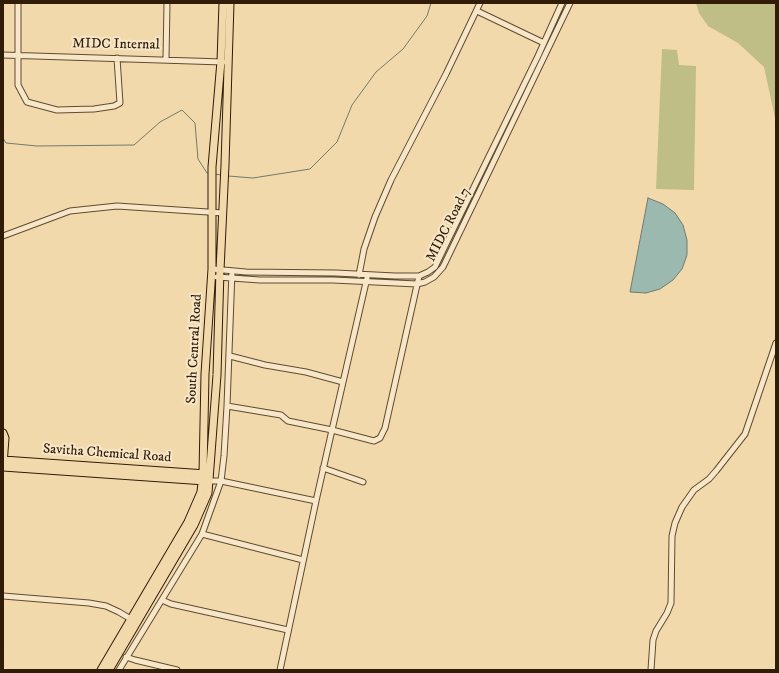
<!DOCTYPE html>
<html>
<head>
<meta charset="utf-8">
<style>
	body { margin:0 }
	#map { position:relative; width:779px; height:673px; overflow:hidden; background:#f2d9ab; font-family:"IM FELL DW Pica",serif }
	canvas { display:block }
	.frame { position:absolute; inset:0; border:4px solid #301c07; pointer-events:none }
</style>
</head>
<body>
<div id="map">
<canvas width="779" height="673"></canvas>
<div class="frame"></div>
</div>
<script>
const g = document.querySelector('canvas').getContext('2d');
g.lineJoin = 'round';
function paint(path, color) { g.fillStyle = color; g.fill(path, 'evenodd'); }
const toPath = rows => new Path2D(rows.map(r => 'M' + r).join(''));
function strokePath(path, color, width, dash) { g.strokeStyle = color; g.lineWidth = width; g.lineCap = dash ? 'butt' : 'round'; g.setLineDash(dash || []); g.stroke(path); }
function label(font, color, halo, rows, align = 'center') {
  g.font = font + ' "IM FELL DW Pica",serif'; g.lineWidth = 4; g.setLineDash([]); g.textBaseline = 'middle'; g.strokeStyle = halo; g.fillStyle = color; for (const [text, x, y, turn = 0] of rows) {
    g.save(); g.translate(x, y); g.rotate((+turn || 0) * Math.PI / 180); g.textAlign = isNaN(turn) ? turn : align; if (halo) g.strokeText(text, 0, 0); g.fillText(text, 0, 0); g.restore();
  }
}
paint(toPath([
	[696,3,776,3,776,138,775,118,764,67,738,43,708,26,699,13],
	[662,49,677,50,679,65,696,66,694,190,656,189]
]), '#bfbe86');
const water = toPath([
	[648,198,663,204,675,213,683,225,687,240,687,255,682,269,673,280,660,289,646,293,630,292,648,198]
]);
paint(water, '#9cb9b0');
strokePath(water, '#717a6c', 1);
strokePath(toPath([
	[3,138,6,143,37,146,134,145,160,122,182,110,195,123,198,159,207,173,209,173],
	[214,174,221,175],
	[228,176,253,178,310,169,337,142,352,105,376,72,403,49,427,16,431,3]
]), '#717a6c', 1);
const minor = toPath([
	[18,3,18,85,27,102,57,110,94,109,114,106,120,103,117,58],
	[477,11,544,43],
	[3,55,223,62],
	[166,59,167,3],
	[3,236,70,211,117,206,223,213],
	[212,269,246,272,336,273,395,276,419,276,428,272,435,267,449,238,538,56,562,3],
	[359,275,364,249,375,217,391,180,446,74,480,3],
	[217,277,260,280,333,280,417,284,425,282,434,277,443,267,570,3],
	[367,278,332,430,374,441,380,438,385,428,419,276],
	[230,356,265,365,306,372,343,382],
	[323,468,363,482],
	[210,481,221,481,316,501,332,430,288,421,281,415,227,406,232,271],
	[202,534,303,560],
	[3,596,89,603,106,606,119,612,134,621],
	[162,600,171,604,288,630],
	[126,657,135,660,177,670],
	[119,670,202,534,221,481,224,456,227,406],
	[280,670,316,501],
	[651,670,653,640,656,631,667,613,671,603,672,536,675,523,682,507,694,490,709,479,716,471,745,434,776,343]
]);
const major = toPath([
	[3,433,5,438,3,465],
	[3,460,206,474],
	[3,467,205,481],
	[101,670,188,522,201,492,203,473,205,374,212,269,212,167,221,61,223,3],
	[109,670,194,525,208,493,217,375,220,270,225,165,230,3]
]);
strokePath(minor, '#604b30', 7);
strokePath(major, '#301c07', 9);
strokePath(minor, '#f7e6c8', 5);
strokePath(major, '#f2d9ab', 7);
label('14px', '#301c07', '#f7e6c8', [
	["MIDC Internal",116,45,1],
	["MIDC Road 7",449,225,-63],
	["South Central Road",195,349,-87],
	["Savitha Chemical Road",107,454,4]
]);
</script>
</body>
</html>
